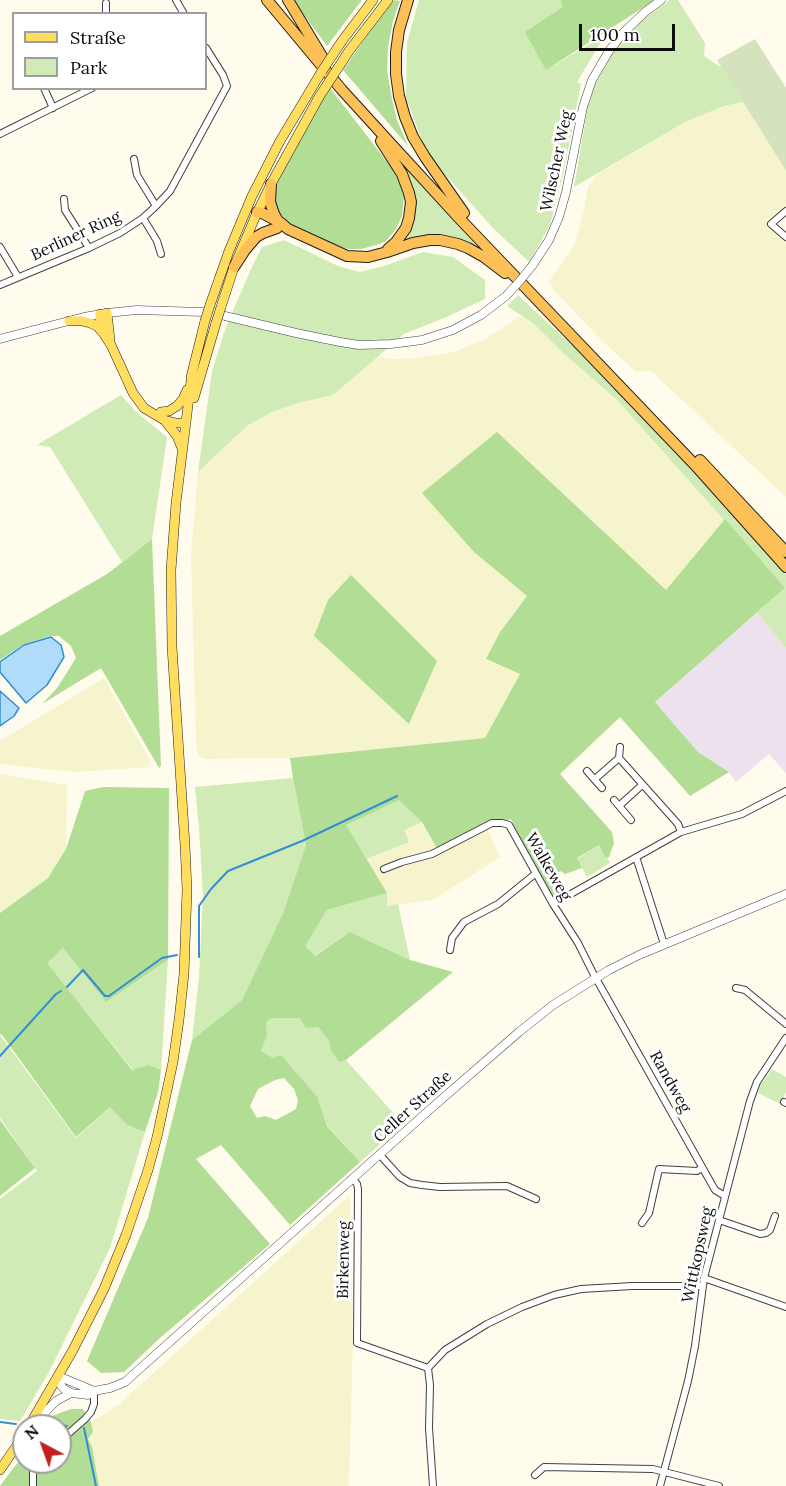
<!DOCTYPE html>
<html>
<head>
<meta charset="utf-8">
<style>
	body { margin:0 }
	#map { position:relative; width:786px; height:1486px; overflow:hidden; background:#fffcee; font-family:Lora,serif }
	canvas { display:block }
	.legend { position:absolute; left:12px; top:12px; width:195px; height:78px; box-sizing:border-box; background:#fff; border:2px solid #9e9e9e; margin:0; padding:8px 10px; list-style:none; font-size:18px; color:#0d0d0d }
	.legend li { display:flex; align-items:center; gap:12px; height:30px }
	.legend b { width:30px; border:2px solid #9e9e9e }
	.north { position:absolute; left:12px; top:1414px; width:60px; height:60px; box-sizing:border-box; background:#fff; border:2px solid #9e9e9e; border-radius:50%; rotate:319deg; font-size:16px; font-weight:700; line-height:24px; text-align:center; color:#0d0d0d }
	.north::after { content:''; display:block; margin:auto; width:21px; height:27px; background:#c41f21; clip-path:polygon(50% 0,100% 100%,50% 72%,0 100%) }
	.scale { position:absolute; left:579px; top:24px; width:96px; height:27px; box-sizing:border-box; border:3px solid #0d0d0d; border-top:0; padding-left:8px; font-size:18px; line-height:21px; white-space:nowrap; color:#0d0d0d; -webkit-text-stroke:4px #fff; paint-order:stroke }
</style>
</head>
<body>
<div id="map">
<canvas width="786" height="1486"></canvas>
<ul class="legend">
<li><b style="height:8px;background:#ffdd5e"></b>Straße</li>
<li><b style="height:16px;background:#d0ebb6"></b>Park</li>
</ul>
<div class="north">N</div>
<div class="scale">100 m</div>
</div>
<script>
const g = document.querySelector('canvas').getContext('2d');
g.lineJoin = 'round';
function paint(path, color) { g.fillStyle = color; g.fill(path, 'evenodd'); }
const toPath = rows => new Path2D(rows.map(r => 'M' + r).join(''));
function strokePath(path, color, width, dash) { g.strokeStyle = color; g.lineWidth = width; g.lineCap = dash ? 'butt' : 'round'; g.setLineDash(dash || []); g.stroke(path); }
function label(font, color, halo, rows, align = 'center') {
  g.font = font + ' Lora,serif'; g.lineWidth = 6; g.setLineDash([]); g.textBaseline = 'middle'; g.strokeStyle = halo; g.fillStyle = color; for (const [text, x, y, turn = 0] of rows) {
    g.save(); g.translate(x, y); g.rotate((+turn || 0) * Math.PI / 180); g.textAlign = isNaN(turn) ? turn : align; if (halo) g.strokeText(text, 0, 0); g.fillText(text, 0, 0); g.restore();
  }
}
paint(toPath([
	[757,613,786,648,786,773,769,754,736,782,729,772,698,752,655,702]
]), '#ece1ed');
paint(toPath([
	[743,102,786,171,786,209,772,221,786,234,786,497,651,371,636,372,601,340,552,288,549,281,573,247,583,214,588,186,599,173,685,122,724,106],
	[521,316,528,317,562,352,617,400,725,519,666,590,474,552,527,596,500,632,486,660,520,674,485,738,290,758,203,759,198,754,196,747,191,554,198,472,248,425,272,412,298,403,333,395,377,356,392,359,417,358,454,352,485,339],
	[104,678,150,760,149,767,76,772,0,764,0,741],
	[0,774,67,785,66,849,48,878,0,913],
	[422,822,438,849,487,828,500,857,433,900,387,906,366,859,408,842,404,830],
	[350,1195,353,1341,349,1486,99,1486,88,1439,93,1432,91,1422,118,1405]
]), '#f6f4cd');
paint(toPath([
	[419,0,560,0,564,7,546,70,605,35,577,82,581,84,563,175,550,225,529,262,494,229,439,168,423,143,406,98,407,43],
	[670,0,678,0,705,43,704,56,722,68,743,102,724,106,685,122,574,187,588,106,594,87,614,50,638,23,649,14],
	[387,147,498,264,451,239,395,248,413,215],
	[284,240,338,266,360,272,384,266,423,252,453,257,485,280,485,299,444,318,404,334,333,395,298,403,272,412,248,425,198,472,212,371,226,327,251,269,262,247],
	[518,295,564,338,580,350,619,390,786,574,786,648,757,613,785,588,617,400,562,352,533,323,507,306],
	[121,395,136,412,167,437,152,539,122,562,50,447,37,445],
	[293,778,306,845,283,913,242,1000,192,1040,199,977,203,895,199,827,195,787],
	[399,799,422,822,404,830,409,842,366,859,345,825],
	[599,845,610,863,587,877,577,859],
	[387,893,387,906,398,904,410,960,350,932,314,956,304,946,327,910],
	[63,948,106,1002,168,960,161,1070,148,1065,133,1070,46,963],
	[287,1017,300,1018,318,1027,329,1041,331,1051,339,1062,346,1060,403,1124,360,1162,327,1125,318,1098,273,1058,261,1051,267,1036,266,1022,272,1018],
	[0,1035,76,1138,110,1107,127,1125,145,1132,110,1248,49,1372,20,1421,0,1419,0,1199,37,1171,0,1118],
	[772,1069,786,1077,786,1092,780,1104,758,1093,761,1084]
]), '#d0ebb6');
paint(toPath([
	[293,0,362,0,327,46],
	[394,0,400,1,393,21,388,47,387,70,392,99,397,120,408,146,343,70,367,36],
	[560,0,655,0,546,70,525,32,563,7],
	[330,88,391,167,398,179,404,196,402,216,396,229,386,241,380,244,361,249,348,249,331,243,283,220,278,216,272,195,274,188,305,129],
	[497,432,666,590,725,519,785,588,655,702,698,752,729,772,690,796,620,717,560,774,612,832,614,843,609,857,606,858,599,845,577,858,582,868,565,874,561,871,553,877,559,895,554,898,529,855,511,819,487,828,438,850,422,822,399,800,346,825,387,893,327,910,305,946,315,956,350,932,410,960,453,972,346,1060,339,1062,331,1051,329,1041,318,1027,306,1028,300,1018,272,1018,266,1022,267,1036,261,1051,273,1058,281,1055,318,1098,327,1126,360,1162,290,1225,221,1145,196,1159,270,1244,160,1338,124,1372,101,1373,87,1361,148,1218,192,1040,242,1000,283,913,306,845,293,778,290,758,485,738,520,674,486,659,500,632,527,596,474,552,422,493],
	[284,1078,294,1089,298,1100,296,1109,276,1120,265,1116,257,1118,250,1106,258,1089,275,1080],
	[152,539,161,766,159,768,101,668,42,704,57,688,76,658,71,646,59,636,50,636,24,644,0,660,0,636,107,574],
	[351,575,437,661,409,724,314,636,328,600],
	[103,787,169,788,168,960,106,1002,63,948,47,963,132,1070,148,1065,161,1070,158,1092,145,1132,127,1125,110,1107,76,1137,2,1035,0,1034,0,913,48,878,66,849,85,791],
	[0,1120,35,1168,0,1196],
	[71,1409,83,1409,91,1422,93,1432,88,1439,92,1447,99,1486,0,1486,24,1454,24,1462,60,1462,60,1426,44,1426,52,1416]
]), '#b2dd94');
paint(toPath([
	[755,39,786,88,786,171,717,60]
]), '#d5e2be');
const water = toPath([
	[51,637,61,645,64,657,47,685,26,703,0,672,0,662,24,645,51,637],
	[0,691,19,708,14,716,0,726,0,691]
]);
paint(water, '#b0dbf9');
strokePath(water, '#338ed3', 1.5);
strokePath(toPath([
	[199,957,199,906,211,889,228,871,302,841,397,796],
	[67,987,83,970,105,996,109,996,162,958,177,955],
	[0,1056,56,994,61,991],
	[0,1422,16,1424],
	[50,1424,67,1426],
	[84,1428,96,1486]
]), '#338ed3', 2);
const minor = toPath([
	[176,0,184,14],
	[106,3,106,14],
	[44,88,53,108],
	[0,134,92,88],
	[134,159,137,175,156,206],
	[64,199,65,210,89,248],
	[786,211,771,224,786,237],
	[143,218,157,241,161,254],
	[0,247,18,277],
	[0,285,89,248,120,233,143,218,156,206,170,191,227,86,223,75,206,48],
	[619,758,678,824,681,832],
	[587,771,602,788],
	[595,779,619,758,620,747],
	[614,800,631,820],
	[619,806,642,785],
	[636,857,664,944],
	[384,869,402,862,432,854,492,823,502,823,509,825,553,904,578,943,593,973,715,1190,725,1196],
	[553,904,681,832,742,814,786,791],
	[450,950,452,938,464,922,498,904,535,874],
	[736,988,745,990,786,1024],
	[784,1102,786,1103],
	[380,1155,400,1177,410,1183,422,1185,440,1187,507,1186,536,1199],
	[353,1179,357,1184,358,1189,357,1343,428,1368],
	[719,1220,760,1234,766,1233,770,1230,775,1216],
	[642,1223,649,1213,659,1169,697,1171,702,1168],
	[704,1278,786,1307],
	[60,1441,85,1419,91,1412,94,1404,94,1391],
	[535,1475,544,1467,653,1469,719,1486],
	[33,1486,33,1472,38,1462],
	[433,1486,429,1428,430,1385,428,1368,445,1350,487,1324,522,1307,554,1295,581,1289,632,1286,702,1286],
	[660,1486,688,1381,695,1346,704,1278,750,1101,757,1082,786,1038]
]);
const tertiary = toPath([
	[532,266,549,240,559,217,566,192,583,107,592,80,609,51,623,33,645,12,661,0],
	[225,316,296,333,340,342,359,345,391,344,422,340,453,330,481,315,506,296],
	[0,339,84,317,107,313,137,310,203,312],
	[58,1376,60,1384,64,1389,71,1393,80,1394,88,1395,94,1391,110,1388,125,1382,427,1112,519,1032,553,1005,609,970,639,955,786,894],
	[58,1376,94,1391],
	[32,1426,56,1401,71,1393]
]);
const primary = toPath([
	[342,41,373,0],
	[349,51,388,0],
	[210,305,229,251,252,196,280,141,322,71],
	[221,307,234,267,256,215,271,184,319,97],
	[107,313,110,340],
	[100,314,100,325,103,332],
	[69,321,82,321,90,323,97,326,104,334,111,345,133,393,144,408,164,420,176,423,186,423],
	[191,377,205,321],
	[194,398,216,323],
	[161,412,169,411,177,406,183,399,187,390],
	[166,422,177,436,182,448],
	[29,1426,73,1350,104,1289,126,1235,148,1170,157,1137,173,1062,179,1020,184,974,187,890,185,845,172,647,171,570,176,503,192,373],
	[0,1470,24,1435]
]);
const trunk = toPath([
	[267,0,342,90,393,146,459,218,695,465,786,567],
	[288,0,323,58],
	[408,0,399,30,396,52,396,74,399,96,405,117,413,137,425,157,464,213],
	[381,141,402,174,409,193,411,202,409,218,406,228,396,242,388,249],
	[271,184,270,202,274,214,278,221],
	[257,212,262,213,281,223,288,229,347,256,368,257,387,252,413,243,430,240,440,240,458,244,468,248,484,257,505,273],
	[234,267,245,250,256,237,263,233,277,228],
	[700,460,786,552]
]);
strokePath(minor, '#404040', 8);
strokePath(tertiary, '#404040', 9);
strokePath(primary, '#1e1e1e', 10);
strokePath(trunk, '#1e1e1e', 12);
strokePath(minor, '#fff', 6);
strokePath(tertiary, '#fff', 8);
strokePath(primary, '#ffdd5e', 9);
strokePath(trunk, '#fdc057', 10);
const tertiaryBridge = toPath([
	[506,296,518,283,532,266]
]);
const primaryBridge = toPath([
	[322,71,342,41],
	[319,97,349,51],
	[205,321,210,305],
	[216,323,221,307]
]);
strokePath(tertiaryBridge, '#404040', 9, []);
strokePath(primaryBridge, '#1e1e1e', 10, []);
strokePath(tertiaryBridge, '#fff', 8);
strokePath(primaryBridge, '#ffdd5e', 9);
label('16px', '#0d0d0d', '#fff', [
	["Wilscher Weg",557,161,-78],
	["Berliner Ring",76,236,-25],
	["Walkeweg",548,867,60],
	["Randweg",670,1082,61],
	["Celler Straße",413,1107,-42],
	["Wittkopsweg",698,1255,-78],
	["Birkenweg",344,1260,-89]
]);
</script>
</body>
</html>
